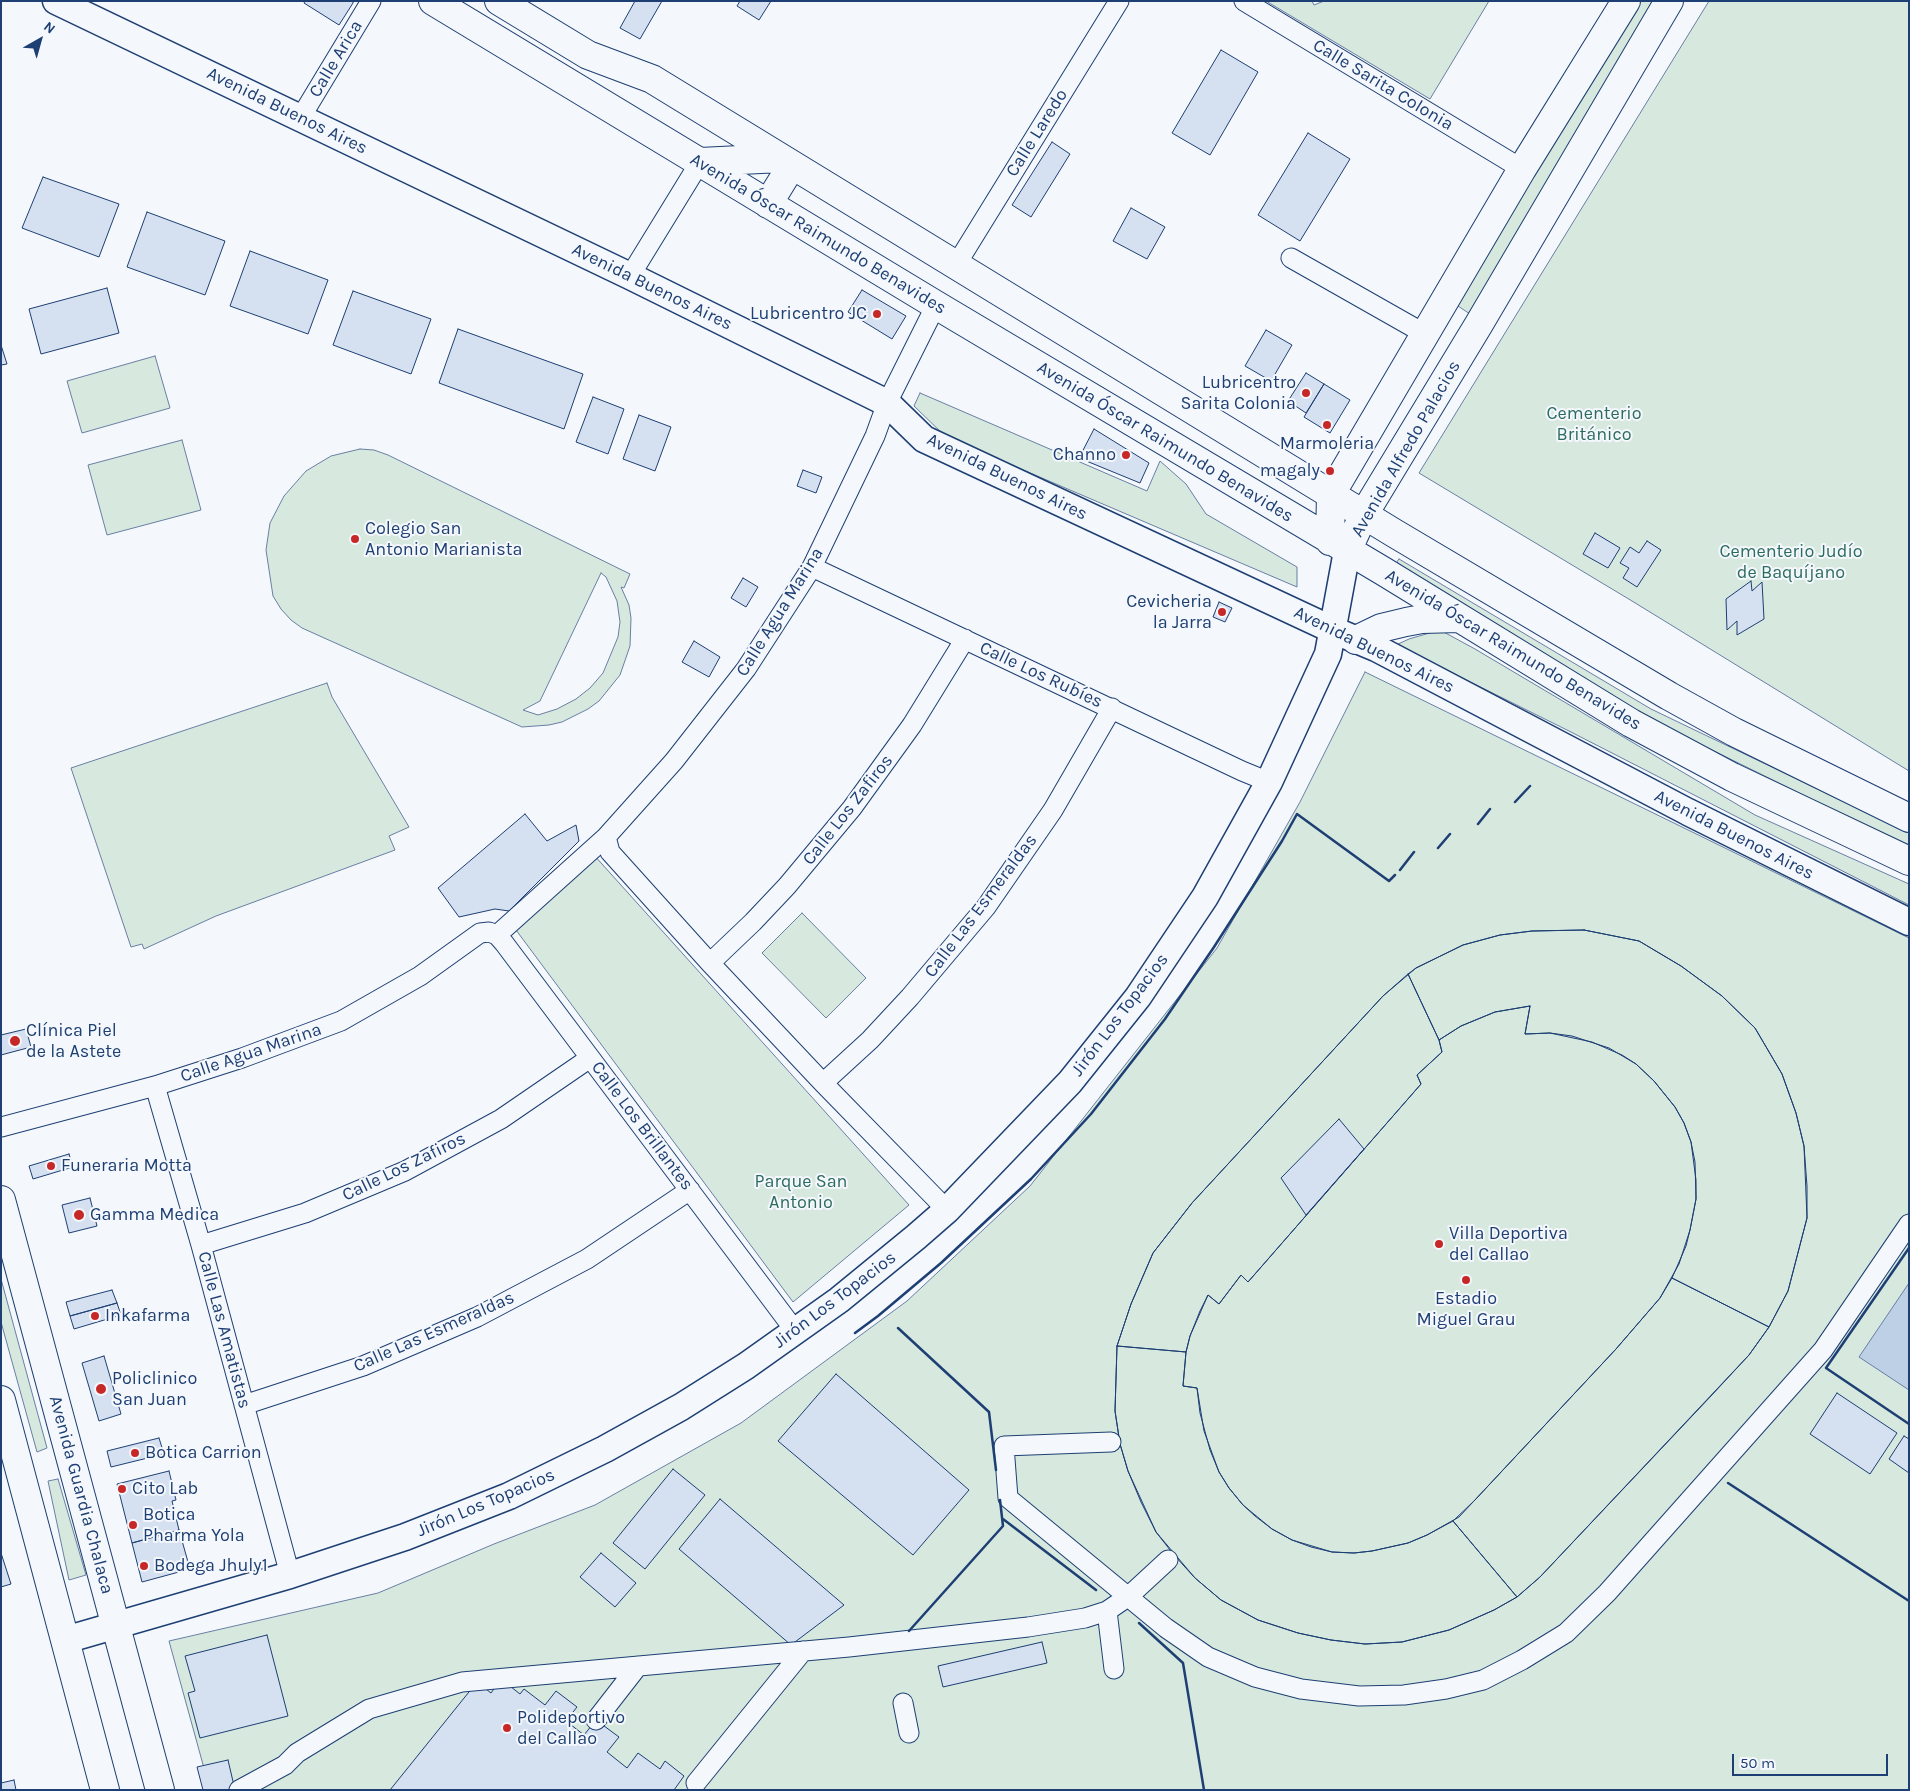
<!DOCTYPE html>
<html>
<head>
<meta charset="utf-8">
<style>
	body { margin:0 }
	#map { position:relative; width:1910px; height:1791px; overflow:hidden; background:#f4f7fb; font-family:Karla,sans-serif }
	canvas { display:block }
	.frame { position:absolute; inset:0; border:2px solid #1d3f73; pointer-events:none }
	.north { position:absolute; left:15px; top:15px; width:50px; height:50px; -webkit-text-stroke:4px #f4f7fb; paint-order:stroke; rotate:38deg; font-size:14px; font-weight:700; line-height:20px; text-align:center; color:#1d3f73 }
	.north::after { content:''; display:block; margin:auto; width:18px; height:22px; background:#1d3f73; clip-path:polygon(50% 0,100% 100%,50% 72%,0 100%) }
	.scale { position:absolute; left:1732px; top:1754px; width:156px; height:22px; box-sizing:border-box; border:2px solid #1d3f73; border-top:0; padding-left:6px; font-size:15px; line-height:18px; white-space:nowrap; color:#1d3f73; -webkit-text-stroke:4px #f4f7fb; paint-order:stroke }
</style>
</head>
<body>
<div id="map">
<canvas width="1910" height="1791"></canvas>
<div class="frame"></div>
<div class="north">N</div>
<div class="scale">50 m</div>
</div>
<script>
const g = document.querySelector('canvas').getContext('2d');
g.lineJoin = 'round';
function paint(path, color) { g.fillStyle = color; g.fill(path, 'evenodd'); }
const toPath = rows => new Path2D(rows.map(r => 'M' + r).join(''));
function strokePath(path, color, width, dash) { g.strokeStyle = color; g.lineWidth = width; g.lineCap = dash ? 'butt' : 'round'; g.setLineDash(dash || []); g.stroke(path); }
function label(font, color, halo, rows, align = 'center') {
  g.font = font + ' Karla,sans-serif'; g.lineWidth = 4; g.setLineDash([]); g.textBaseline = 'middle'; g.strokeStyle = halo; g.fillStyle = color; for (const [text, x, y, turn = 0] of rows) {
    g.save(); g.translate(x, y); g.rotate((+turn || 0) * Math.PI / 180); g.textAlign = isNaN(turn) ? turn : align; if (halo) g.strokeText(text, 0, 0); g.fillText(text, 0, 0); g.restore();
  }
}
const green = toPath([
	[1266,1,1312,1,1314,5,1324,1,1489,1,1430,99,1266,1],
	[1641,1,1660,1,1473,316,1455,304,1641,1],
	[1709,1,1909,1,1909,771,1632,601,1419,473,1709,1],
	[155,356,170,408,82,433,67,381,155,356],
	[920,393,1147,491,1160,461,1186,484,1206,514,1297,567,1297,587,946,437,914,406,920,393],
	[182,440,201,510,107,535,88,465,182,440],
	[360,449,374,450,388,455,630,574,624,588,621,587,629,605,631,618,630,646,620,675,599,701,588,709,562,722,549,725,522,727,302,628,291,620,281,609,273,596,266,550,270,523,284,496,306,471,331,456,360,449],
	[601,573,606,577,617,601,620,622,618,637,603,673,590,688,576,699,557,709,538,715,523,710,540,701,601,573],
	[1399,559,1651,709,1909,833,1909,847,1657,723,1394,566,1399,559],
	[1440,630,1475,649,1755,815,1909,884,1909,905,1569,731,1396,645,1409,639,1440,630],
	[1365,672,1909,938,1909,1790,210,1790,169,1641,378,1593,494,1544,595,1505,741,1423,907,1301,1030,1186,1217,948,1300,802,1365,672],
	[327,683,332,697,409,827,389,836,395,850,216,916,144,949,142,944,131,947,71,768,327,683],
	[593,854,909,1205,793,1302,513,926,593,854],
	[802,913,866,978,826,1018,762,953,802,913],
	[1,1279,47,1448,37,1452,1,1322,1,1279],
	[58,1479,86,1575,69,1580,48,1481,58,1479]
]);
paint(green, '#d7e8df');
strokePath(green, '#687fa3', 1);
const water = toPath([
	[1909,1283,1909,1390,1859,1357,1909,1283]
]);
paint(water, '#bed0e5');
strokePath(water, '#687fa3', 1);
const building = toPath([
	[305,1,353,1,353,3,339,25,304,3,305,1],
	[635,1,662,1,640,39,620,28,635,1],
	[740,1,771,1,759,20,737,6,740,1],
	[1221,50,1258,72,1210,155,1172,133,1221,50],
	[1308,133,1350,159,1300,241,1258,215,1308,133],
	[1052,142,1070,154,1031,217,1012,205,1052,142],
	[43,177,119,204,99,257,22,228,43,177],
	[1131,208,1165,227,1147,259,1113,241,1131,208],
	[147,212,225,241,205,295,127,267,147,212],
	[250,251,328,280,308,334,230,306,250,251],
	[107,288,119,333,41,354,29,309,107,288],
	[862,290,906,316,892,339,848,312,862,290],
	[353,291,431,319,411,374,333,345,353,291],
	[458,329,583,374,564,429,439,383,458,329],
	[1266,330,1292,345,1271,381,1245,366,1266,330],
	[1,345,7,364,1,365,1,345],
	[1306,373,1324,384,1306,413,1288,401,1306,373],
	[1324,384,1350,400,1330,433,1304,417,1324,384],
	[593,397,624,409,608,454,576,442,593,397],
	[639,415,671,427,655,471,623,459,639,415],
	[1094,429,1149,463,1140,483,1079,458,1094,429],
	[803,470,822,477,816,493,797,486,803,470],
	[1595,533,1620,548,1608,568,1583,554,1595,533],
	[1647,541,1661,550,1637,587,1623,578,1629,568,1620,563,1630,547,1639,553,1647,541],
	[743,578,758,587,746,607,731,598,743,578],
	[1751,581,1752,591,1762,582,1764,619,1737,635,1737,621,1727,630,1726,599,1751,581],
	[1219,602,1232,608,1225,622,1213,617,1219,602],
	[694,641,720,657,709,677,682,662,694,641],
	[525,814,547,841,576,825,579,841,509,911,495,909,459,917,438,888,525,814],
	[1584,930,1639,941,1681,966,1722,996,1755,1028,1782,1074,1796,1113,1804,1146,1807,1186,1807,1218,1788,1291,1769,1327,1749,1355,1540,1577,1517,1597,1494,1610,1449,1630,1402,1642,1365,1644,1331,1640,1298,1633,1258,1620,1221,1600,1195,1578,1174,1555,1156,1532,1141,1502,1128,1471,1120,1444,1115,1411,1117,1346,1131,1304,1153,1253,1192,1203,1383,996,1416,968,1463,945,1500,935,1532,931,1584,930],
	[1530,1006,1525,1034,1550,1033,1572,1036,1609,1048,1636,1064,1654,1081,1675,1107,1684,1123,1691,1142,1696,1180,1696,1199,1690,1230,1679,1264,1660,1298,1616,1349,1459,1517,1427,1535,1408,1543,1372,1551,1354,1553,1332,1552,1292,1540,1272,1529,1255,1516,1243,1505,1229,1488,1219,1472,1210,1450,1200,1413,1197,1388,1183,1386,1186,1352,1190,1336,1200,1311,1208,1295,1219,1304,1241,1275,1248,1282,1421,1084,1417,1075,1442,1052,1439,1040,1461,1026,1495,1012,1530,1006],
	[1584,930,1639,941,1681,966,1722,996,1755,1028,1782,1074,1796,1113,1804,1146,1807,1218,1788,1291,1769,1327,1672,1278,1686,1246,1690,1230,1696,1199,1695,1162,1691,1142,1684,1123,1675,1107,1654,1081,1636,1064,1622,1055,1592,1042,1550,1033,1525,1034,1530,1006,1495,1012,1461,1026,1439,1040,1408,974,1416,968,1463,945,1500,935,1532,931,1584,930],
	[1408,974,1439,1040,1442,1052,1417,1075,1421,1084,1248,1282,1241,1275,1219,1304,1208,1295,1190,1336,1186,1352,1117,1346,1131,1304,1153,1253,1192,1203,1383,996,1408,974],
	[26,1029,31,1047,1,1055,1,1035,26,1029],
	[1339,1119,1364,1149,1306,1215,1281,1178,1339,1119],
	[69,1154,73,1167,33,1179,29,1166,69,1154],
	[90,1198,97,1226,69,1233,62,1205,90,1198],
	[1672,1278,1769,1327,1749,1355,1711,1396,1540,1577,1517,1597,1453,1521,1475,1500,1616,1349,1660,1298,1672,1278],
	[112,1290,117,1303,70,1316,66,1302,112,1290],
	[117,1303,121,1315,74,1329,70,1316,117,1303],
	[1117,1346,1186,1352,1183,1386,1197,1388,1204,1431,1219,1472,1229,1488,1243,1505,1272,1529,1292,1540,1311,1547,1332,1552,1354,1553,1372,1551,1408,1543,1427,1535,1453,1521,1517,1597,1494,1610,1449,1630,1402,1642,1365,1644,1331,1640,1298,1633,1258,1620,1221,1600,1195,1578,1156,1532,1128,1471,1120,1444,1115,1411,1117,1346],
	[104,1356,121,1414,99,1421,82,1363,104,1356],
	[836,1374,969,1490,913,1555,778,1441,836,1374],
	[1837,1393,1897,1433,1870,1474,1810,1434,1837,1393],
	[1904,1436,1909,1439,1909,1473,1889,1459,1904,1436],
	[159,1438,164,1454,111,1467,107,1451,159,1438],
	[673,1469,705,1495,645,1569,613,1543,673,1469],
	[169,1471,176,1500,172,1501,179,1530,132,1543,117,1484,169,1471],
	[720,1499,844,1605,791,1645,679,1549,720,1499],
	[179,1530,190,1569,142,1582,132,1543,179,1530],
	[1,1553,11,1584,1,1587,1,1553],
	[601,1553,636,1583,615,1607,580,1577,601,1553],
	[267,1635,288,1716,200,1738,188,1693,195,1691,185,1656,267,1635],
	[1042,1642,1047,1663,943,1687,938,1666,1042,1642],
	[501,1679,520,1694,524,1689,545,1705,556,1691,577,1707,566,1721,584,1735,596,1720,619,1737,607,1752,627,1768,638,1753,660,1769,665,1761,684,1776,674,1790,390,1790,477,1682,491,1693,501,1679],
	[228,1760,235,1790,203,1790,197,1767,228,1760],
	[14,1780,16,1790,1,1790,1,1783,14,1780]
]);
paint(building, '#d5e0f0');
strokePath(building, '#1d3f73', 1);
const street = toPath([
	[1244,1,1522,169],
	[301,117,371,1],
	[1291,258,1425,334],
	[956,265,1119,1],
	[630,276,700,162],
	[812,567,1242,771,1269,782],
	[606,837,610,852,710,963,823,1083,947,1210],
	[497,935,606,837,674,761,746,669,812,567,875,436,887,403,936,305],
	[710,963,753,922,787,886,852,808,912,725,965,639],
	[823,1083,870,1040,910,997,986,907,1053,810,1112,708],
	[155,1086,201,1245,290,1575],
	[1,1127,155,1086,242,1058,341,1021,420,976,480,933,489,932,497,935,504,943,796,1332],
	[201,1245,305,1213,405,1171,501,1119,590,1058],
	[244,1405,363,1366,477,1317,587,1259,690,1190],
	[1111,1442,1004,1446,1008,1498,1166,1628,1208,1657,1255,1677,1301,1689,1359,1696,1404,1695,1446,1689,1483,1680,1522,1660,1566,1633,1607,1593,1823,1350,1909,1224],
	[1107,1611,1114,1669],
	[903,1703,909,1733],
	[596,1720,638,1666],
	[696,1783,803,1651],
	[239,1790,285,1765,297,1753,369,1709,462,1682,849,1647,1028,1627,1085,1618,1107,1611,1129,1596,1168,1560]
]);
const secondary = toPath([
	[56,1,630,276,887,403,924,439,1333,630,1376,648,1688,812,1909,922],
	[65,1640,290,1575,405,1537,509,1496,605,1449,681,1407,746,1366,839,1300,916,1237,947,1210,1070,1082,1138,997,1205,897,1269,782,1328,654,1347,551]
]);
const primary = toPath([
	[433,1,936,305,1383,571,1631,723,1732,777,1909,861],
	[499,1,588,55,652,79,1394,533,1669,696,1734,732,1909,818],
	[700,162,781,158],
	[768,204,792,165],
	[1330,541,1331,494,1522,169,1626,1],
	[1347,551,1364,514,1479,324,1669,1],
	[1356,640,1381,628,1406,622,1422,619,1459,618],
	[1,1200,160,1790],
	[1,1400,105,1790]
]);
strokePath(street, '#1d3f73', 21);
strokePath(secondary, '#1d3f73', 29);
strokePath(primary, '#1d3f73', 30);
strokePath(street, '#f4f7fb', 19);
strokePath(secondary, '#f4f7fb', 26);
strokePath(primary, '#f4f7fb', 28);
strokePath(toPath([
	[1515,802,1530,786],
	[1478,824,1490,809],
	[1438,848,1450,834],
	[1400,870,1414,852],
	[1909,1248,1826,1368,1909,1424],
	[898,1328,989,1412,996,1470],
	[855,1333,878,1316,941,1263,1031,1179,1091,1114,1165,1019,1214,947,1282,841,1297,814,1389,881,1395,875],
	[1728,1483,1909,1601],
	[1003,1519,1096,1590],
	[1139,1623,1183,1663,1204,1790],
	[909,1631,1003,1526,1000,1500]
]), '#1d3f73', 2.5);
for (const [x, y, r, color] of [
	[877,314,5,"#c62828"],
	[1306,393,5,"#c62828"],
	[1327,425,5,"#c62828"],
	[1126,455,5,"#c62828"],
	[1330,471,5,"#c62828"],
	[355,539,5,"#c62828"],
	[1222,612,5,"#c62828"],
	[15,1041,6,"#c62828"],
	[51,1166,5,"#c62828"],
	[79,1215,6,"#c62828"],
	[1439,1244,5,"#c62828"],
	[1466,1280,5,"#c62828"],
	[95,1316,5,"#c62828"],
	[101,1389,6,"#c62828"],
	[135,1453,5,"#c62828"],
	[122,1489,5,"#c62828"],
	[133,1525,5,"#c62828"],
	[144,1566,5,"#c62828"],
	[507,1728,5,"#c62828"]
]) { const dot = new Path2D(); dot.arc(x, y, r, 0, 2 * Math.PI); g.fillStyle = color; g.fill(dot); strokePath(dot, '#f4f7fb', 2); }
label('18px', '#1d3f73', '#f4f7fb', [
	["Calle Arica",336,59,-59],
	["Calle Sarita Colonia",1383,85,31],
	["Avenida Buenos Aires",287,111,26],
	["Calle Laredo",1037,133,-58],
	["Avenida Óscar Raimundo Benavides",818,234,31],
	["Avenida Buenos Aires",652,287,26],
	["Avenida Óscar Raimundo Benavides",1165,442,31],
	["Avenida Alfredo Palacios",1406,449,-60],
	["Avenida Buenos Aires",1007,477,26],
	["Calle Agua Marina",780,612,-58],
	["Avenida Buenos Aires",1374,650,26],
	["Avenida Óscar Raimundo Benavides",1513,650,31],
	["Calle Los Rubíes",1041,675,25],
	["Calle Los Zafiros",848,810,-52],
	["Avenida Buenos Aires",1734,835,27],
	["Calle Las Esmeraldas",981,906,-53],
	["Jirón Los Topacios",1120,1015,-53],
	["Calle Agua Marina",251,1053,-19],
	["Calle Los Brillantes",642,1126,53],
	["Calle Los Zafiros",404,1167,-26],
	["Jirón Los Topacios",835,1300,-37],
	["Calle Las Amatistas",224,1330,75],
	["Calle Las Esmeraldas",434,1332,-24],
	["Avenida Guardia Chalaca",81,1495,75],
	["Jirón Los Topacios",486,1503,-23]
]);
label('18px', '#1d3f73', '#f4f7fb', [
	["Lubricentro JC",867,314,"right"],
	["Lubricentro",1296,383,"right"],
	["Sarita Colonia",1296,404,"right"],
	["Marmoleria",1327,444,"center"],
	["Channo",1116,455,"right"],
	["magaly",1320,471,"right"],
	["Colegio San",365,529],
	["Antonio Marianista",365,550],
	["Cevicheria",1212,602,"right"],
	["la Jarra",1212,623,"right"],
	["Clínica Piel",26,1031],
	["de la Astete",26,1052],
	["Funeraria Motta",61,1166],
	["Gamma Medica",90,1215],
	["Villa Deportiva",1449,1234],
	["del Callao",1449,1255],
	["Estadio",1466,1299,"center"],
	["Miguel Grau",1466,1320,"center"],
	["Inkafarma",105,1316],
	["Policlinico",112,1379],
	["San Juan",112,1400],
	["Botica Carrion",145,1453],
	["Cito Lab",132,1489],
	["Botica",143,1515],
	["Pharma Yola",143,1536],
	["Bodega Jhuly1",154,1566],
	["Polideportivo",517,1718],
	["del Callao",517,1739]
], 'left');
label('18px', '#2c6c60', '#f4f7fb', [
	["Cementerio",1594,414],
	["Británico",1594,435],
	["Cementerio Judío",1791,552],
	["de Baquíjano",1791,573],
	["Parque San",801,1182],
	["Antonio",801,1203]
]);
</script>
</body>
</html>
